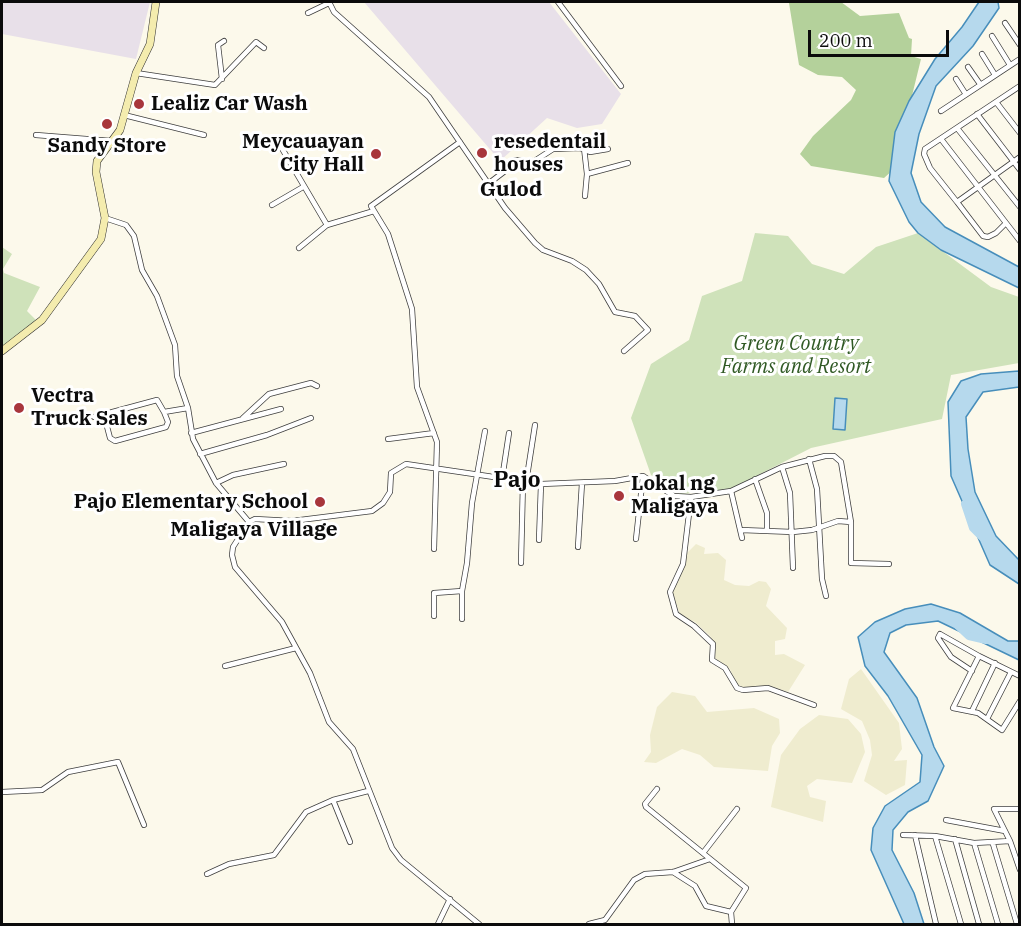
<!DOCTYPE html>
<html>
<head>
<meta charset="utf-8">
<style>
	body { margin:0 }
	#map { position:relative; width:1021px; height:926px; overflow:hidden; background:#fcf9eb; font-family:"IBM Plex Serif",serif }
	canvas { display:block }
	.frame { position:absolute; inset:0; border:3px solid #0b0b0b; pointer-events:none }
	.scale { position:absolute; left:808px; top:30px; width:141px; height:27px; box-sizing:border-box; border:3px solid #0b0b0b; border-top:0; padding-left:8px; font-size:18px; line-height:21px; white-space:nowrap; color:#0b0b0b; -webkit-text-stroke:4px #fff; paint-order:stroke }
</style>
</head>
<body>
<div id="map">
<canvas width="1021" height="926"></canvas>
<div class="frame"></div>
<div class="scale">200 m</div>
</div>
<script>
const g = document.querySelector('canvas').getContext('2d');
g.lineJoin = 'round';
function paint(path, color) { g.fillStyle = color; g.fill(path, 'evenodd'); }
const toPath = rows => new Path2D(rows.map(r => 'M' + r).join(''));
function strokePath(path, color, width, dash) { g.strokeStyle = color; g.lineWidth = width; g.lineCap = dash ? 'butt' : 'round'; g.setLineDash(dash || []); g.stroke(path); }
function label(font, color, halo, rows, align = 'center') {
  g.font = font + ' "IBM Plex Serif",serif'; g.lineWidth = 6; g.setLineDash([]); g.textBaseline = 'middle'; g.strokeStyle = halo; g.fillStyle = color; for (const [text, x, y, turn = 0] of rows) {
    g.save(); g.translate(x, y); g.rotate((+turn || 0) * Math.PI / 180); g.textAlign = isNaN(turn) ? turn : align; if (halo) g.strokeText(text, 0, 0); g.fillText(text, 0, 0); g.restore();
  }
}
paint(toPath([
	[2,2,150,2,136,59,2,34],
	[364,2,549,2,621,94,602,124,577,128,547,118,500,161]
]), '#e8e0e9');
paint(toPath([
	[696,544,705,548,704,554,718,553,726,560,724,580,735,585,749,586,759,581,766,582,771,589,766,606,787,628,785,639,775,641,775,655,784,654,805,665,788,692,770,686,743,688,736,684,730,669,715,658,716,647,710,636,695,622,680,615,673,593,674,586,685,565,687,553],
	[861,669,899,723,902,749,894,761,907,760,905,785,886,795,864,781,872,755,870,740,862,721,841,709,849,679],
	[672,692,695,696,707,712,754,708,779,719,780,733,772,746,768,771,714,767,700,755,682,749,656,763,644,762,651,752,650,735,657,707],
	[819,715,848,719,861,734,865,752,852,783,817,779,807,786,810,797,826,801,823,822,771,807,781,755,800,729]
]), '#efeccf');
paint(toPath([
	[755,233,788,236,812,264,844,274,876,247,918,233,991,287,1019,297,1019,363,951,375,942,419,811,448,731,489,681,494,651,475,631,418,651,364,689,340,702,296,742,281],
	[2,247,12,254,3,269,4,273,40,287,27,311,39,323,2,351]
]), '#cfe2ba');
paint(toPath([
	[801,2,841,2,860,16,899,13,909,38,912,39,911,56,921,59,894,169,884,178,811,166,800,154,813,136,851,100,856,90,842,77,818,75,799,65,789,3]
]), '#b4d19b');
const water = toPath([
	[979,2,998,2,999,8,973,46,936,86,919,134,911,173,921,202,945,227,1019,267,1019,288,941,250,918,233,909,222,889,181,895,132,909,101,935,59,962,27,979,2],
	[1019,371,1019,387,983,392,966,417,968,449,975,492,996,536,1019,560,1019,584,990,565,951,476,948,402,961,381,981,374,1019,371],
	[835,398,847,399,845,430,833,429,835,398],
	[931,604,960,613,1008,641,1019,641,1019,660,938,621,906,625,890,633,884,652,917,698,934,747,944,766,928,801,908,812,893,830,892,850,914,893,924,924,904,924,871,850,873,828,885,806,920,782,922,755,888,696,865,666,858,637,875,622,905,609,931,604]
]);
paint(water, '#b6d9ed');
strokePath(water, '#478ebb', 1.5);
strokePath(toPath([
	[965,504,973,528,982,537],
	[954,622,969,636,986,640]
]), '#b6d9ed', 8);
const minor = toPath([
	[329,2,334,12,429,97,505,208,535,243,543,250,572,261,586,270,599,284,615,312,635,316,648,330,624,351],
	[558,2,621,86],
	[308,13,329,3],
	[1005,23,1020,45],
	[992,36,1010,65],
	[982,54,995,75],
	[968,67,980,84],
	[136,73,215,85,256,42,264,48],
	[222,79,218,45,224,41],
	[956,79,965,93],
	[1020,86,925,149,924,154,930,168,957,202,1020,157],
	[996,102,1020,133],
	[941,111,1020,59],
	[977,114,1020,170],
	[124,115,204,135],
	[957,128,1020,207],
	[36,135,112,141],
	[941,139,1020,241],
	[277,140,327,225,374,211],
	[584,148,587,174,628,163],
	[488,184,505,171,506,165,515,160,533,162,553,149,580,148,590,152,608,149],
	[585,196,587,174],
	[957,202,983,236,988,237,996,233,1005,224],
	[272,205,303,187],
	[105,218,126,225,134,236,142,270,157,296,175,345,177,376,188,408,193,439,216,483,249,522],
	[299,248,327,225],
	[104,415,110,438,115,441,166,427,168,422,164,412],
	[94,417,157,400,164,412,188,408],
	[243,418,269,394,311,383,317,386],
	[191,433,281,409],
	[388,439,434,433],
	[200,454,267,435,311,418],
	[809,459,817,489,822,579,826,596],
	[782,467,790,493,793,568],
	[502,479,509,433],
	[755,479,767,513,767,530],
	[216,483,233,475,284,464],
	[526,483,535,425],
	[731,491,742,538],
	[691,497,683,564,670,592,676,614,694,626,713,644,712,660,725,668,737,688,743,690,768,688,814,705],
	[741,530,793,532,812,530,838,521,851,522,851,563,889,564],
	[636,539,643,476],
	[539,540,541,484],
	[578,547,582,483],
	[434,549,437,442,417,387,412,309,388,234,371,206,460,142],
	[521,563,523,482],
	[434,616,434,593,462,591],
	[462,619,462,591,467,563,472,503,485,431],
	[225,666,296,648],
	[972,671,951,657,938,638,940,634,979,656],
	[1020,676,979,656,953,708,978,713,1002,730,1020,701],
	[972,711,995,663],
	[987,719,1011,672],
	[657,789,645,804,646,807,746,888,731,912,732,924],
	[2,792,42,790,68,772,118,762,144,825],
	[333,800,350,842],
	[946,820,1005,831],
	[903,835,935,836,974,843,1010,841,994,809,1020,809],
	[915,835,936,924],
	[935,836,961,924],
	[955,839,979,924],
	[1010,841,1020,870],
	[974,843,998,924],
	[993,844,1017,924],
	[703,853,737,809],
	[673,872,695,886,706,906,731,912],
	[207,874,229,864,274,855,306,812,333,800,368,791],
	[438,924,450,899],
	[479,924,401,860,392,848,353,749,329,722,310,673,282,622,235,567,232,555,233,547,249,522,255,519,292,521,372,511,383,503,390,492,391,473,406,464,541,484,615,481,643,476,674,496,691,497,731,491,782,467,825,456,834,456,841,462,851,522],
	[589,924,605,920,634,880,645,874,673,872,710,859]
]);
const secondary = toPath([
	[2,351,42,320,101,239,105,218,96,172,97,161,120,130,136,73,150,44,156,2]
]);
strokePath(minor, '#3e3e3e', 6);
strokePath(secondary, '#2d2d2d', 8);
strokePath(minor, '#fff', 4.5);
strokePath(secondary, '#f4ecae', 7);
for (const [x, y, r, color] of [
	[139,104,6,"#a8363c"],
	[107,124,6,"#a8363c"],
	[482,153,6,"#a8363c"],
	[376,154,6,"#a8363c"],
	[19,408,6,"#a8363c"],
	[619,496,6,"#a8363c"],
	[320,502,6,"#a8363c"]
]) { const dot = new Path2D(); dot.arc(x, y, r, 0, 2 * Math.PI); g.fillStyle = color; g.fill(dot); strokePath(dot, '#fff', 2); }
label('bold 20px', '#0b0b0b', '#fff', [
	["Lealiz Car Wash",151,104],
	["Meycauayan",364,142,"right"],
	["City Hall",364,165,"right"],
	["resedentail",494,142],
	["houses",494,165],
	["Sandy Store",107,146,"center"],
	["Vectra",31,396],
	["Truck Sales",31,419],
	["Lokal ng",631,484],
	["Maligaya",631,507],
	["Pajo Elementary School",308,502,"right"]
], 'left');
label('italic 20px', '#305924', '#fff', [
	["Green Country",796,344],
	["Farms and Resort",796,367]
]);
label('bold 21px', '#0b0b0b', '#fff', [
	["Gulod",511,190],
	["Maligaya Village",254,530]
]);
label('bold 22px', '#0b0b0b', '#fff', [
	["Pajo",517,481]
]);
</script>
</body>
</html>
